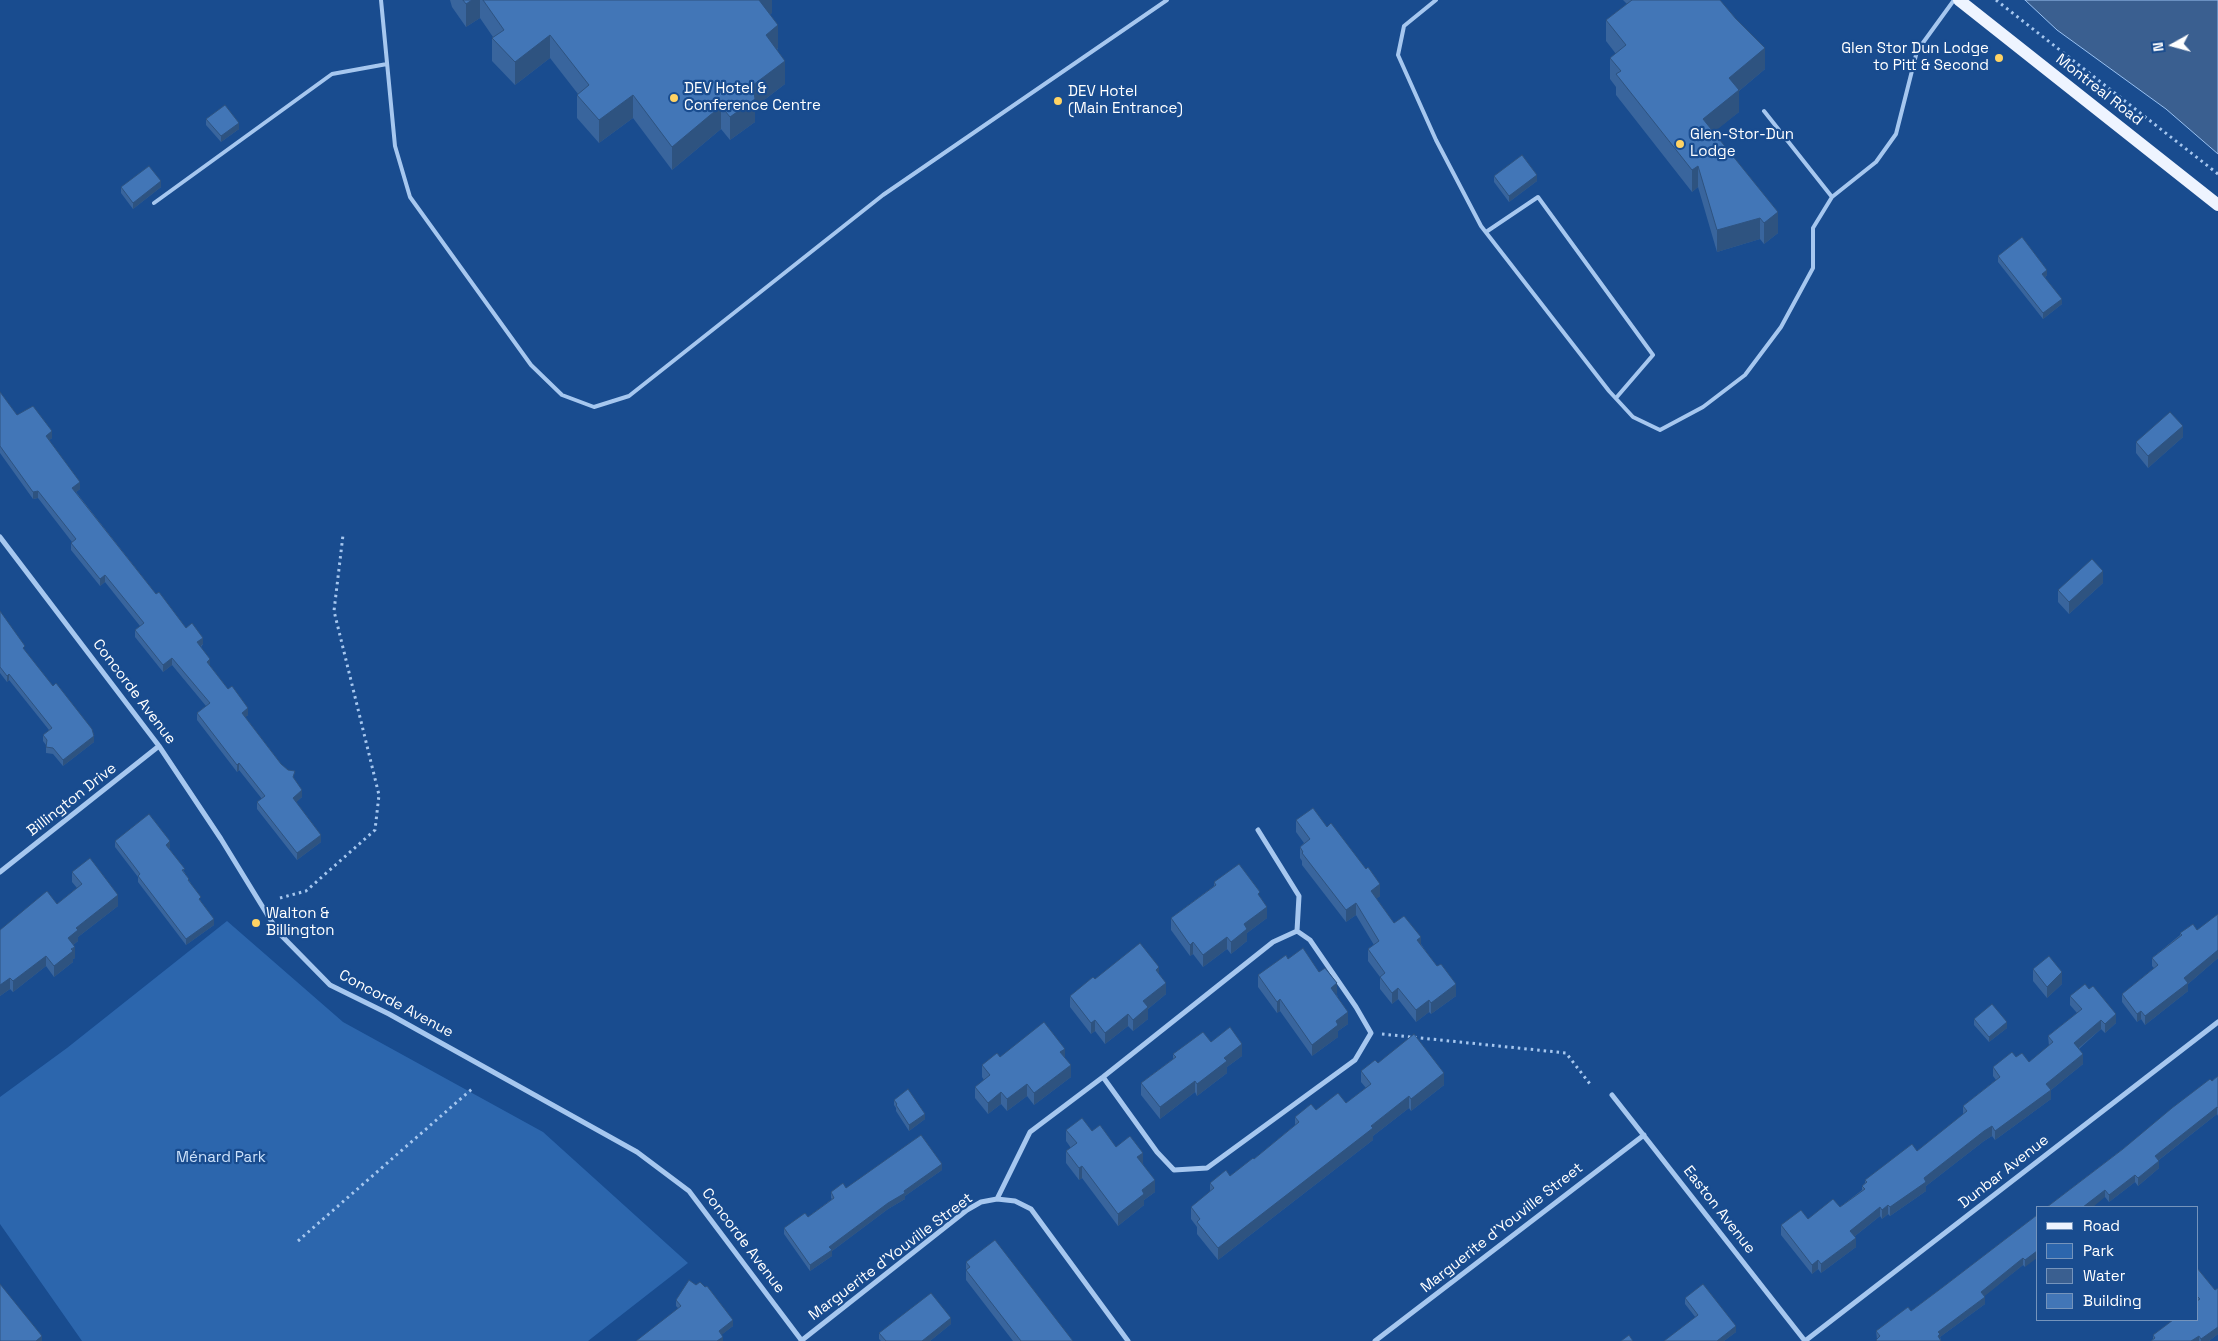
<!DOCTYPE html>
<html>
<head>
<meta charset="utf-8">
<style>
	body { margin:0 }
	#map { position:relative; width:2218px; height:1341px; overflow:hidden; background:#194c8f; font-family:"Space Grotesk",sans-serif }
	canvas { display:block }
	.legend { position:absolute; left:2036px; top:1206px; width:162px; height:115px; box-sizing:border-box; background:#194c8f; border:1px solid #7594bc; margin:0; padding:6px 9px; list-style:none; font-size:15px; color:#fff }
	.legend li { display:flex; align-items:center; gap:10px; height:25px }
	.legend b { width:25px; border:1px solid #7594bc }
	.north { position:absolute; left:2148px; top:20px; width:50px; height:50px; -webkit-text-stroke:4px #194c8f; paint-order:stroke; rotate:263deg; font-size:14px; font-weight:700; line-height:20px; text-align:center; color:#fff }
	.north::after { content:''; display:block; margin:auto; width:18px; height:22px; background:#fff; clip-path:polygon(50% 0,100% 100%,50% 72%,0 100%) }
</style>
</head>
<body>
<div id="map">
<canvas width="2218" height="1341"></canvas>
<ul class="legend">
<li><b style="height:6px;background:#eef4ff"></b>Road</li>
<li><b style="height:14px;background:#2c66ad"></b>Park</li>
<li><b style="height:14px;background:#3a5f90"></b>Water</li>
<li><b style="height:14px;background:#4276b7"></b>Building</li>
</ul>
<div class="north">N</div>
</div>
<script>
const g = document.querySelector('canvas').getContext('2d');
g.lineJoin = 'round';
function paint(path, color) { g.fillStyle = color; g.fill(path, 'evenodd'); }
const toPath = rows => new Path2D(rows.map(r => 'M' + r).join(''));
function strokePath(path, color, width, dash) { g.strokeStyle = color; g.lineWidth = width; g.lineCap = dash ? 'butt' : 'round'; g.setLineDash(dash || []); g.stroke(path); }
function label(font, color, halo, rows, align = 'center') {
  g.font = font + ' "Space Grotesk",sans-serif'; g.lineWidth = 4.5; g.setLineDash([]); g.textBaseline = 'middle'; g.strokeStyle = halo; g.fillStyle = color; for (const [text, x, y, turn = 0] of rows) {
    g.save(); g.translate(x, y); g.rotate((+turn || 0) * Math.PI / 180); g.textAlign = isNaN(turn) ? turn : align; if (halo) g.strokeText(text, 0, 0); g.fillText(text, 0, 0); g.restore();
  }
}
paint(toPath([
	[227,921,343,1022,543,1132,688,1263,588,1341,82,1341,0,1224,0,1097,67,1048]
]), '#2c66ad');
const water = toPath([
	[2025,0,2218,0,2218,154,2166,109,2057,30,2025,0]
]);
paint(water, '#3a5f90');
strokePath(water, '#99c1f1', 1);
strokePath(toPath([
	[1996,0,2218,174],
	[280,898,306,891,375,830,379,795,334,611,343,535],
	[1382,1034,1566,1053,1590,1084],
	[298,1241,473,1088]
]), '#a6c7ef', 3, [2.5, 4]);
strokePath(toPath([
	[381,0,395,146,410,197,531,365,562,395,594,407,629,396,883,195,1167,0],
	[1436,0,1404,26,1398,55,1436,140,1481,226,1609,391,1633,417,1660,430,1703,407,1745,375,1781,327,1813,268,1813,228,1832,197,1764,111],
	[1832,197,1876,162,1896,134,1917,51,1954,0],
	[154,203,332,74,387,64],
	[1486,232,1538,197,1653,355,1616,398]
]), '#a6c7ef', 4);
strokePath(toPath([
	[0,537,159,746,221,839,278,932,330,985,389,1014,637,1152,689,1191,802,1341],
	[1258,830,1299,896,1297,931],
	[0,872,159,746],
	[1612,1095,1805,1341],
	[997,1199,1030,1132,1103,1077,1273,942,1297,931,1310,940,1356,1007,1371,1033,1355,1060,1207,1168,1174,1170,1157,1152,1103,1077],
	[801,1341,967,1210,981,1202,997,1199,1015,1201,1031,1209,1128,1341],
	[1375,1341,1644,1135],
	[1805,1341,2218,1022]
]), '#a6c7ef', 5);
strokePath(toPath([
	[1959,0,2218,205]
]), '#eef4ff', 12);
paint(toPath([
	[450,0,772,0,772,13,770,14,778,48,777,50,785,84,755,107,755,122,730,140,721,129,672,170,633,118,599,143,577,118,577,95,578,94,550,58,515,85,492,61,492,38,493,37,480,18,466,27,452,7],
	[1623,0,1720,0,1765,69,1739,91,1739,112,1713,132,1778,233,1764,244,1760,239,1717,252,1698,187,1692,192,1616,95,1616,87,1610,79,1610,58,1616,54,1606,41,1606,20,1627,4],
	[206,119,239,129,221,142,206,125],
	[1494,176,1537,181,1509,202,1494,182],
	[121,187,161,187,133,209,121,193],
	[1998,256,2047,275,2045,277,2062,304,2043,319,1998,262],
	[0,392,17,415,52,438,49,440,80,489,76,492,156,594,186,628,203,644,201,647,210,666,248,715,245,717,281,764,294,779,302,797,296,802,321,842,297,860,257,809,257,802,262,799,239,770,237,772,197,720,197,713,206,706,172,665,163,672,135,637,135,630,140,626,105,582,100,586,71,550,71,543,72,542,38,498,33,499,0,453],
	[2183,437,2148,468,2136,453,2136,442],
	[2103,583,2069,614,2058,602,2058,590],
	[0,611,25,651,94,742,63,766,53,754,46,753,46,745,43,741,43,735,49,730,9,680,7,682,0,673],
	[1296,820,1327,827,1380,896,1376,899,1394,923,1421,944,1456,996,1431,1014,1429,1012,1416,1022,1398,999,1392,1004,1380,989,1380,977,1368,961,1368,949,1374,945,1356,915,1346,922,1302,865,1302,861,1300,858,1300,847,1304,843,1296,832],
	[115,841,170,847,169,848,185,873,214,925,186,945,138,882,138,877,115,847],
	[72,872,118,906,78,937,78,941,73,945,75,958,73,959,73,962,54,977,46,966,13,992,10,989,0,996,0,930,57,904,77,888,72,882],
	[1214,882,1260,898,1267,918,1247,933,1247,941,1231,954,1227,949,1203,967,1193,954,1190,956,1171,930,1171,918,1214,886],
	[2180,933,2218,958,2188,984,2188,991,2145,1025,2141,1019,2137,1022,2122,1002,2122,994,2154,968,2152,966,2152,958,2180,935],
	[1288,959,1337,995,1348,1024,1338,1031,1338,1037,1312,1056,1280,1011,1277,1013,1258,987,1258,975],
	[2033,969,2062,984,2047,998,2033,981],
	[1159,974,1166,994,1148,1009,1148,1019,1133,1031,1128,1026,1105,1044,1095,1031,1091,1034,1070,1007,1070,996,1095,979],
	[2070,996,2116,1023,2105,1033,2101,1029,2079,1049,2083,1064,2051,1090,2051,1099,1995,1140,1992,1136,1984,1141,1926,1186,1926,1191,1890,1216,1888,1214,1882,1219,1880,1216,1855,1236,1856,1247,1821,1273,1818,1269,1812,1274,1781,1235,1781,1225,1808,1219,1840,1207,1862,1190,1862,1186,1865,1183,1865,1180,1917,1151,1963,1115,1963,1106,1996,1080,1993,1076,1993,1067,2016,1057,2029,1062,2049,1046,2048,1036,2077,1013,2070,1005],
	[1974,1019,2007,1028,1989,1042,1974,1025],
	[1211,1042,1242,1056,1227,1067,1227,1073,1197,1096,1195,1092,1160,1119,1141,1095,1141,1083,1173,1059,1173,1054],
	[1000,1057,1065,1058,1071,1077,1034,1105,1027,1096,1007,1111,1001,1104,988,1114,975,1098,975,1087,984,1080,982,1077,982,1065],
	[1378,1063,1444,1085,1411,1111,1409,1108,1373,1136,1373,1140,1218,1260,1197,1234,1197,1227,1191,1219,1191,1207,1210,1192,1210,1183,1230,1176,1254,1159,1295,1125,1295,1117,1316,1110,1346,1103,1366,1088,1361,1082,1361,1071],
	[2218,1076,2218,1116,2217,1114,2159,1160,2159,1168,2138,1186,2135,1182,2109,1202,2105,1197,2047,1207],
	[894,1100,925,1119,909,1131,896,1111,896,1108,894,1105],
	[1066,1130,1092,1131,1143,1164,1155,1192,1144,1200,1144,1205,1118,1226,1082,1178,1079,1180,1066,1163,1066,1151,1071,1148,1066,1141],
	[942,1170,905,1196,905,1199,888,1209,832,1251,832,1256,810,1271,784,1234,784,1228,808,1217,832,1199,831,1198,831,1192,846,1188],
	[2037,1215,2025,1267,2023,1265,1984,1296,1985,1304,1940,1337,1941,1341,1876,1341,1877,1339,1876,1331,1911,1311,1943,1287],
	[966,1262,1073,1341,1013,1341,966,1280],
	[2197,1268,2215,1290,2218,1288,2218,1334,2209,1341,2151,1341,2153,1339,2153,1335,2197,1320],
	[1685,1298,1736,1332,1724,1341,1664,1341,1696,1318,1685,1304],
	[676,1300,733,1326,721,1335,723,1341,678,1308,676,1306],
	[951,1324,930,1341,881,1341,879,1339,879,1333]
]), '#39659d');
paint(toPath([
	[472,0,480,0,480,18,466,27,466,4],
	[759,0,772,0,772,13,759,22],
	[778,25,778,48,766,58,766,35],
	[550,35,550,58,515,85,515,62],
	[1765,48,1765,69,1739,91,1739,112,1703,141,1703,119,1729,78],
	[785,61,785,84,755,107,755,122,730,140,730,117,753,85],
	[633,95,633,118,599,143,599,120],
	[721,106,721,129,672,170,672,147],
	[239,123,239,129,221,142,221,136],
	[1698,166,1698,187,1692,192,1692,170],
	[1537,175,1537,181,1509,202,1509,196],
	[161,181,161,187,133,209,133,203],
	[1778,212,1778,233,1764,244,1764,223],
	[1760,218,1760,239,1717,252,1717,230],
	[2047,270,2047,275,2042,280,2042,274],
	[2062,299,2062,304,2043,319,2043,313],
	[2183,426,2183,437,2148,468,2148,456],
	[52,431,52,438,46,443,46,436],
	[80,482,80,489,72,495,72,488],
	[38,491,38,498,33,499,33,492],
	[2103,571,2103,583,2069,614,2069,602],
	[105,575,105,582,100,586,100,579],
	[203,638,203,644,197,649,197,642],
	[172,658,172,665,163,672,163,665],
	[210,659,210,666,207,662],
	[9,674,9,680,7,682,7,676],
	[248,708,248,715,242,720,242,713],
	[94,736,94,742,63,766,63,760],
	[239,763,239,770,237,772,237,765],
	[302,790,302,797,293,805,293,798],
	[321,835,321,842,297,860,297,853],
	[170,841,170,847,166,851,166,845],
	[1380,884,1380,896,1371,903,1371,891],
	[118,895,118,906,78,937,78,941,68,949,68,938,76,928],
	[1356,903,1356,915,1346,922,1346,910],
	[1267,907,1267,918,1247,933,1247,941,1231,954,1231,942,1244,924],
	[214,919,214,925,186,945,186,939],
	[1227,937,1227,949,1203,967,1203,955],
	[1421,937,1421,949,1417,940],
	[1193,942,1193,954,1190,956,1190,945],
	[75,947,75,958,73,959,73,962,54,977,54,966],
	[2218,950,2218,958,2188,984,2188,991,2145,1025,2145,1016,2184,978],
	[46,956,46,966,13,992,13,981],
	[1159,967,1159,979,1156,970],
	[2062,972,2062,984,2047,998,2047,987],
	[10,978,10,989,0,996,0,985],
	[1166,983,1166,994,1148,1009,1148,1019,1133,1031,1133,1020,1143,1001],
	[1337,983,1337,995,1331,988],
	[1456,984,1456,996,1431,1014,1431,1003],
	[1398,988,1398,999,1392,1004,1392,993],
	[1280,999,1280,1011,1277,1013,1277,1002],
	[1429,1000,1429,1012,1416,1022,1416,1010],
	[2141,1011,2141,1019,2137,1022,2137,1014],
	[1348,1012,1348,1024,1338,1031,1338,1037,1312,1056,1312,1045,1336,1021],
	[1128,1014,1128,1026,1105,1044,1105,1033],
	[2116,1014,2116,1023,2105,1033,2105,1024],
	[1095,1020,1095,1031,1091,1034,1091,1023],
	[2101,1020,2101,1029,2074,1052,2074,1043],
	[2007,1022,2007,1028,1989,1042,1989,1037],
	[1242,1044,1242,1056,1227,1067,1227,1073,1197,1096,1197,1084,1224,1058],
	[1065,1049,1065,1060,1060,1052],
	[2083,1054,2083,1064,2051,1090,2051,1099,1995,1140,1995,1131,2046,1084],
	[1071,1065,1071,1077,1034,1105,1034,1093],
	[1444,1073,1444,1085,1411,1111,1411,1099],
	[1195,1081,1195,1092,1160,1119,1160,1107],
	[1027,1084,1027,1096,1007,1111,1007,1099],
	[1001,1092,1001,1104,988,1114,988,1103],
	[1409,1096,1409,1108,1373,1136,1373,1140,1218,1260,1218,1248],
	[2217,1107,2217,1114,2155,1163,2155,1156],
	[925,1114,925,1119,909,1131,909,1125],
	[1992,1126,1992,1136,1984,1141,1926,1186,1926,1191,1890,1216,1890,1207,1924,1178,1984,1131],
	[1143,1153,1143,1165,1137,1157],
	[2159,1161,2159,1168,2138,1186,2138,1178],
	[942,1164,942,1170,905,1196,905,1199,888,1209,832,1251,832,1256,810,1271,810,1265,829,1247,904,1191],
	[1082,1166,1082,1178,1079,1180,1079,1168],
	[2135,1175,2135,1182,2109,1202,2109,1195],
	[1155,1180,1155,1192,1144,1200,1144,1205,1118,1226,1118,1214,1142,1190],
	[2105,1190,2105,1197,2093,1207,2083,1207],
	[1888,1205,1888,1214,1882,1219,1882,1210],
	[1880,1207,1880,1216,1850,1240,1850,1231],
	[1856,1238,1856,1247,1821,1273,1821,1264],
	[2037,1251,2037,1258,2025,1267,2025,1260],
	[2023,1258,2023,1265,1981,1299,1981,1292],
	[1818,1260,1818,1269,1812,1274,1812,1265],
	[1985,1297,1985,1304,1940,1337,1940,1341,1938,1341,1938,1332],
	[951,1318,951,1324,930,1341,922,1341],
	[733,1320,733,1326,719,1337,719,1331],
	[1736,1326,1736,1332,1724,1341,1717,1341],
	[2218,1327,2218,1334,2209,1341,2201,1341,2201,1339],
	[42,1336,42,1341,36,1341],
	[2199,1336,2199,1341,2191,1341],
	[723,1337,723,1341,717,1341]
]), '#2e5380');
const building = toPath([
	[463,0,472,0,466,4,463,0],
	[483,0,759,0,778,25,766,35,785,61,753,85,755,99,730,117,721,106,672,147,633,95,599,120,577,95,589,85,550,35,515,62,492,38,504,30,483,0],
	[1632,0,1720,0,1736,19,1765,48,1729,78,1739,90,1703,119,1778,212,1764,223,1760,218,1717,230,1698,166,1692,170,1616,74,1621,71,1610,58,1626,45,1606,20,1632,0],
	[225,105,239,123,221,136,206,119,225,105],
	[1522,155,1537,175,1509,196,1494,176,1522,155],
	[149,166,161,181,133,203,121,187,149,166],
	[2022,237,2047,270,2042,274,2062,299,2043,313,1998,256,2022,237],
	[0,392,17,415,33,406,52,431,46,436,80,482,72,488,156,594,159,592,186,628,192,623,203,638,197,642,210,659,207,662,228,689,232,686,248,708,242,713,281,764,288,770,295,771,293,777,302,790,293,798,321,835,297,853,257,802,265,796,239,763,237,765,197,713,210,703,172,658,163,665,135,630,144,623,105,575,100,579,71,543,76,539,38,491,33,492,0,446,0,392],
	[2170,412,2183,426,2148,456,2136,442,2170,412],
	[2092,559,2103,571,2069,602,2058,590,2092,559],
	[0,611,25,646,23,648,53,686,56,683,92,729,94,736,63,760,53,748,46,747,47,740,43,735,52,728,9,674,7,676,0,667,0,611],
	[1313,808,1327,827,1331,823,1366,869,1368,867,1380,884,1371,891,1394,923,1404,916,1421,937,1417,940,1437,966,1441,964,1456,984,1431,1003,1429,1000,1416,1010,1398,988,1392,993,1380,977,1385,973,1368,949,1379,941,1356,903,1346,910,1302,853,1303,852,1300,847,1310,839,1296,820,1313,808],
	[149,814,170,841,166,845,185,869,182,870,189,879,188,880,201,897,199,899,214,919,186,939,138,876,140,874,115,841,149,814],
	[90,858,118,895,76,928,78,930,68,938,75,947,71,949,73,951,54,966,46,956,13,981,10,978,0,985,0,930,47,891,57,904,82,884,72,872,90,858],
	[1239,864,1260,892,1258,894,1267,907,1244,924,1247,929,1231,942,1227,937,1203,955,1193,942,1190,945,1171,918,1216,885,1214,882,1239,864],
	[2218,914,2218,950,2184,978,2188,983,2145,1016,2141,1011,2137,1014,2122,994,2158,965,2152,958,2182,935,2180,933,2193,924,2197,930,2218,914],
	[1140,943,1159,967,1156,970,1166,983,1143,1001,1148,1007,1133,1020,1128,1014,1105,1033,1095,1020,1091,1023,1070,996,1093,977,1095,979,1140,943],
	[1303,948,1319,972,1325,968,1337,983,1331,988,1348,1012,1336,1021,1338,1025,1312,1045,1280,999,1277,1002,1258,975,1286,955,1288,959,1303,948],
	[2049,956,2062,972,2047,987,2033,969,2049,956],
	[2085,984,2089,989,2093,986,2116,1014,2105,1024,2101,1020,2074,1043,2083,1054,2046,1084,2051,1090,1995,1131,1992,1126,1984,1131,1924,1178,1926,1182,1890,1207,1888,1205,1882,1210,1880,1207,1850,1231,1856,1238,1821,1264,1818,1260,1812,1265,1781,1225,1801,1210,1808,1219,1833,1199,1840,1207,1865,1189,1862,1186,1867,1182,1865,1180,1912,1144,1917,1151,1967,1111,1963,1106,2000,1077,1993,1067,2012,1052,2016,1057,2022,1053,2029,1062,2053,1042,2048,1036,2082,1009,2070,996,2085,984],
	[1992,1004,2007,1022,1989,1037,1974,1019,1992,1004],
	[1044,1022,1065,1049,1060,1052,1071,1065,1034,1093,1027,1084,1007,1099,1001,1092,988,1103,975,1087,990,1075,982,1065,997,1053,1000,1057,1044,1022],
	[1230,1027,1242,1044,1224,1058,1227,1061,1197,1084,1195,1081,1160,1107,1141,1083,1176,1057,1173,1054,1203,1032,1211,1042,1230,1027],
	[1414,1034,1444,1073,1411,1099,1409,1096,1371,1126,1373,1128,1218,1248,1197,1222,1200,1219,1191,1207,1214,1188,1210,1183,1226,1170,1230,1176,1253,1158,1254,1159,1299,1122,1295,1117,1311,1104,1316,1110,1338,1093,1346,1103,1371,1084,1361,1071,1375,1060,1378,1063,1414,1034],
	[2218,1076,2218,1108,2217,1107,2155,1156,2159,1161,2138,1178,2135,1175,2109,1195,2105,1190,2083,1207,2047,1207,2123,1149,2172,1108,2210,1079,2212,1081,2218,1076],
	[908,1089,925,1114,909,1125,896,1105,897,1104,894,1100,908,1089],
	[1082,1118,1092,1131,1100,1125,1116,1147,1130,1136,1143,1153,1137,1157,1155,1180,1142,1190,1144,1194,1118,1214,1082,1166,1079,1168,1066,1151,1077,1143,1066,1130,1082,1118],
	[921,1135,942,1164,904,1191,905,1193,888,1203,829,1247,832,1250,810,1265,784,1228,805,1213,808,1217,834,1198,831,1192,843,1183,846,1188,921,1135],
	[2037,1215,2037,1251,2025,1260,2023,1258,1981,1292,1985,1297,1938,1332,1940,1334,1938,1336,1941,1341,1877,1341,1876,1340,1880,1336,1876,1331,1908,1307,1911,1311,1943,1287,2037,1215],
	[995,1240,1073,1341,1021,1341,966,1270,970,1267,966,1262,995,1240],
	[2197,1268,2215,1290,2218,1288,2218,1327,2201,1339,2199,1336,2191,1341,2151,1341,2155,1338,2153,1335,2173,1320,2197,1320,2197,1301,2200,1299,2197,1296,2197,1268],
	[689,1280,696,1285,700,1282,705,1287,707,1286,733,1320,719,1331,723,1337,717,1341,636,1341,681,1306,676,1300,689,1280],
	[0,1284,42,1336,36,1341,0,1341,0,1284],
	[1703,1284,1736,1326,1717,1341,1664,1341,1698,1315,1685,1298,1703,1284],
	[931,1293,951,1318,922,1341,886,1341,879,1333,931,1293],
	[1629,1335,1633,1341,1621,1341,1629,1335]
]);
paint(building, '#4276b7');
strokePath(building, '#2e5380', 1);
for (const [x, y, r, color] of [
	[1999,58,5,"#ffd364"],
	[674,98,5,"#ffd364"],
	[1058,101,5,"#ffd364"],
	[1680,144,5,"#ffd364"],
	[256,923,5,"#ffd364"]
]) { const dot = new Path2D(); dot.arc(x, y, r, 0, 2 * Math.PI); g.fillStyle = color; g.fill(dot); strokePath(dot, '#194c8f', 2); }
label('15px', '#fff', '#194c8f', [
	["Glen Stor Dun Lodge",1989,49,"right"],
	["to Pitt & Second",1989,66,"right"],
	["DEV Hotel &",684,89],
	["Conference Centre",684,106],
	["DEV Hotel",1068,92],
	["(Main Entrance)",1068,109],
	["Glen-Stor-Dun",1690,135],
	["Lodge",1690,152],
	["Walton &",266,914],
	["Billington",266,931]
], 'left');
label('15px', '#fff', '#194c8f', [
	["Montreal Road",2099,90,38],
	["Concorde Avenue",134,692,53],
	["Billington Drive",72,800,-38],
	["Concorde Avenue",396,1004,28],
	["Dunbar Avenue",2004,1172,-38],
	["Easton Avenue",1719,1210,52],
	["Marguerite d'Youville Street",1502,1228,-38],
	["Concorde Avenue",743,1241,53],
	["Marguerite d'Youville Street",891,1257,-37]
]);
label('15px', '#cce1fa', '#194c8f', [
	["Ménard Park",221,1158]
]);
</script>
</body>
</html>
